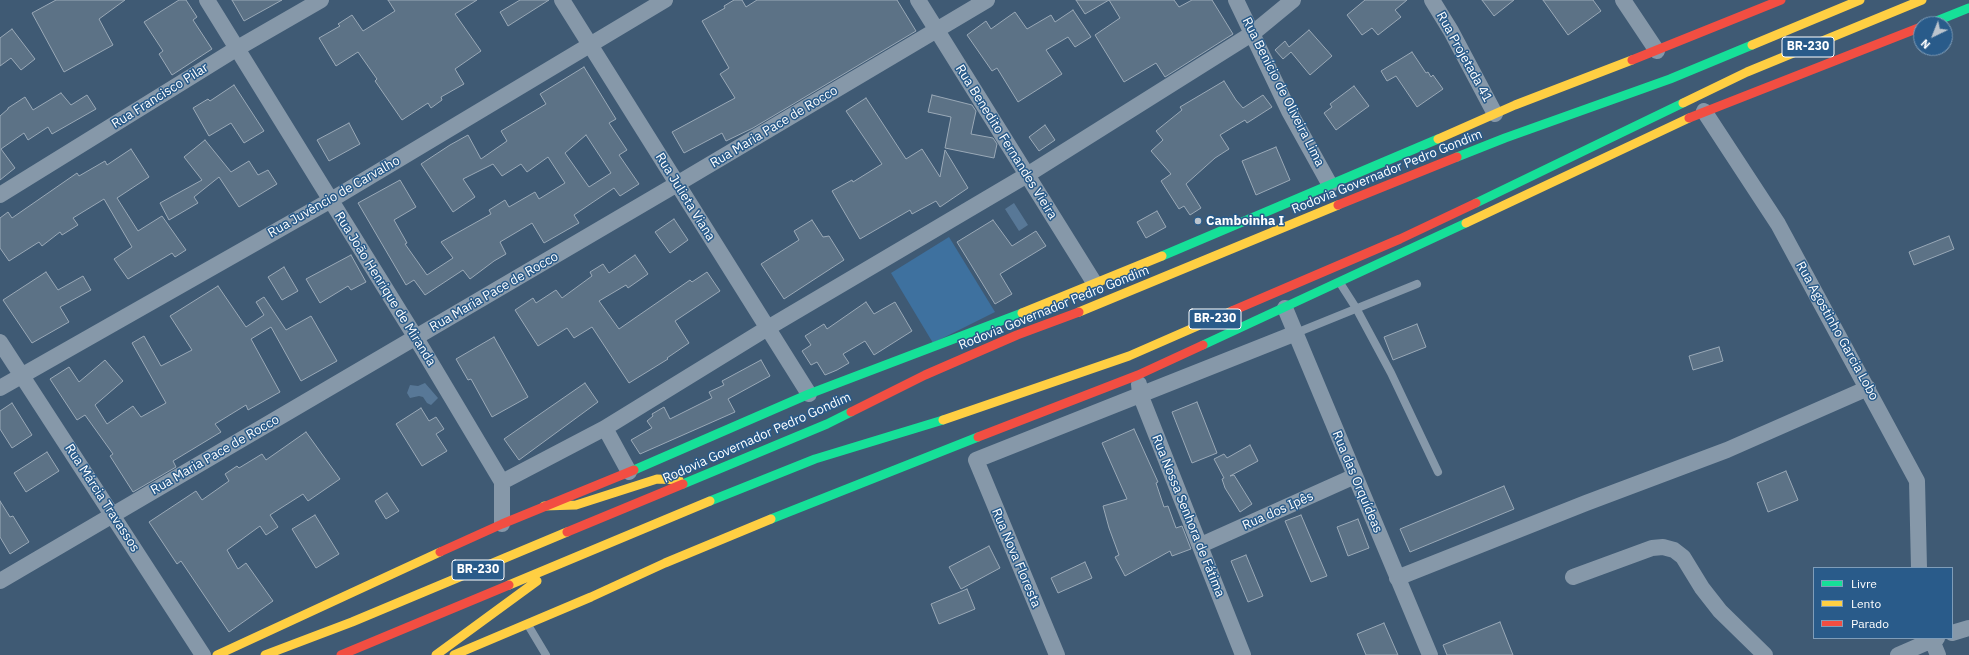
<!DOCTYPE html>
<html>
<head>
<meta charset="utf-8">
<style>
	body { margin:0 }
	#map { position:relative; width:1969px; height:655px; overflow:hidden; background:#3f5a74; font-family:"IBM Plex Sans",sans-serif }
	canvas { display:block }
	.legend { position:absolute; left:1813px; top:567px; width:140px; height:72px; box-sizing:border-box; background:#295b8a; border:1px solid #7f9db9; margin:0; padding:5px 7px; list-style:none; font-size:12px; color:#fff }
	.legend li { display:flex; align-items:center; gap:8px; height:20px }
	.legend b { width:20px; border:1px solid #7f9db9 }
	.north { position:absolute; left:1913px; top:16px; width:40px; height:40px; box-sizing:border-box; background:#295b8a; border:1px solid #7f9db9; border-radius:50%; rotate:223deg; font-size:11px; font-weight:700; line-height:16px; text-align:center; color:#fff }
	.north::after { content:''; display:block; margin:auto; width:14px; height:18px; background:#bcc5ce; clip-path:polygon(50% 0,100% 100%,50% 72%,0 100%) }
</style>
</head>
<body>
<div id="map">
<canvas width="1969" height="655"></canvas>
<ul class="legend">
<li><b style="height:5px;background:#16e098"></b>Livre</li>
<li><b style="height:5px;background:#ffcf43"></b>Lento</li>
<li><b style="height:5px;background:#f24e42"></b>Parado</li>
</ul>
<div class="north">N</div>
</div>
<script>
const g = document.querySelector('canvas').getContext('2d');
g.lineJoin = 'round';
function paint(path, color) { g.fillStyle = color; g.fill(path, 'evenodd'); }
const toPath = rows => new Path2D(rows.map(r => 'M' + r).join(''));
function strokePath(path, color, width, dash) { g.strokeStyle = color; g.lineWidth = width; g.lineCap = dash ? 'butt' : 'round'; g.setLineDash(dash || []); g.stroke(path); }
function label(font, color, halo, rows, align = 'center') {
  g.font = font + ' "IBM Plex Sans",sans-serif'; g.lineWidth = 3; g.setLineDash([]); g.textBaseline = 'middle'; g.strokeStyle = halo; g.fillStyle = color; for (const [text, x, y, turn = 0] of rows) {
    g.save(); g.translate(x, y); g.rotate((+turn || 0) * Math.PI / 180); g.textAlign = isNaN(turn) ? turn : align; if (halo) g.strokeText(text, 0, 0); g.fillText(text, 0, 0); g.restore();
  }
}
paint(toPath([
	[949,237,995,312,933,343,891,273]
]), '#3e719f');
paint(toPath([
	[1014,203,1028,225,1019,231,1005,209],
	[425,383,438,398,431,405,427,403,423,397,419,396,410,398,407,393,410,385,418,386]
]), '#587897');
const building = toPath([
	[56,0,125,0,99,19,113,45,64,72,32,13,56,0],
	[179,0,186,0,197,17,193,20,212,49,172,75,159,54,163,51,144,22,179,0],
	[232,0,282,0,244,21,232,0],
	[388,0,477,0,455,14,481,51,455,69,464,84,441,97,442,100,431,108,428,103,402,120,375,81,377,79,358,52,336,66,319,38,340,26,338,24,352,15,363,31,395,11,388,0],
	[520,0,549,0,508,26,500,12,520,0],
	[734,0,742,0,746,7,757,0,897,0,916,31,753,128,726,141,722,133,684,153,672,132,735,98,720,74,729,68,702,21,725,8,724,6,734,0],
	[1076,0,1174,0,1179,7,1192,0,1212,0,1233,34,1165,77,1156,63,1124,82,1095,35,1120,18,1109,0,1085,14,1076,0],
	[1365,0,1407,0,1395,10,1401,17,1378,35,1372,28,1362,35,1347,15,1365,0],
	[1482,0,1514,0,1494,16,1482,0],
	[1543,0,1593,0,1601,11,1568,35,1543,0],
	[1073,10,1091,37,1075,47,1068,37,1046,50,1062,74,1018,102,997,68,992,71,967,35,986,21,991,29,1015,12,1027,29,1051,15,1055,22,1073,10],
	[12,29,35,59,21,70,11,58,0,66,0,38,12,29],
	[1309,30,1332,56,1310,75,1291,52,1283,59,1275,50,1285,41,1289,47,1309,30],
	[1412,52,1426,73,1428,72,1431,77,1433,75,1443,89,1417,107,1396,76,1387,81,1381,71,1412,52],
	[584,67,616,119,609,123,627,150,619,155,639,184,620,196,614,188,574,215,579,223,544,243,532,223,500,242,506,254,494,261,470,279,463,270,425,295,414,280,406,285,358,203,400,180,416,207,394,220,407,243,405,244,427,275,453,258,441,242,491,214,489,210,505,200,509,207,535,192,539,199,565,183,548,157,527,172,521,164,502,176,493,164,463,179,475,197,453,212,421,164,450,145,468,135,481,159,507,141,501,131,546,104,540,94,584,67],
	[586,135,611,173,589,187,565,153,586,135],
	[1224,81,1236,100,1243,108,1263,95,1272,107,1247,123,1245,120,1220,135,1229,149,1215,158,1186,184,1201,208,1190,215,1184,206,1179,209,1161,181,1171,174,1151,151,1163,140,1156,131,1182,110,1180,107,1224,81],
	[234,85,264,131,244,143,231,123,209,136,193,108,208,99,210,101,234,85],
	[1354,86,1369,106,1336,130,1324,113,1332,107,1330,104,1354,86],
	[61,93,71,105,87,95,96,109,52,134,48,127,28,140,24,133,1,149,15,168,0,180,0,116,8,109,8,108,25,97,33,110,61,93],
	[932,95,972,105,976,111,971,134,993,138,997,144,994,158,945,148,951,117,928,112,932,95],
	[866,98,906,159,922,149,940,177,945,150,968,188,940,207,936,201,912,214,910,210,860,239,832,191,852,180,853,182,882,164,846,111,866,98],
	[349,123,360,144,329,161,317,140,349,123],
	[1045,125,1055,140,1039,151,1029,137,1045,125],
	[205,140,231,172,249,161,258,175,268,170,277,184,239,207,219,177,194,197,198,203,169,220,160,203,202,180,184,157,205,140],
	[1276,147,1290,180,1256,195,1242,161,1276,147],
	[131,149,149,177,117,198,138,231,162,216,186,250,175,257,172,253,128,279,114,259,132,247,104,199,73,218,78,225,62,235,60,232,42,246,39,242,9,261,0,248,0,218,8,212,12,218,77,173,79,176,105,161,107,165,131,149],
	[1157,211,1166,227,1146,238,1137,222,1157,211],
	[674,219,688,240,670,253,655,232,674,219],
	[812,220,823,237,829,236,844,260,784,299,761,264,799,240,794,231,812,220],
	[993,220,1012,246,1036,231,1046,246,1000,274,1012,294,995,304,957,242,993,220],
	[1949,236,1954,249,1914,265,1909,252,1949,236],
	[351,255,366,282,351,290,348,286,320,303,306,279,351,255],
	[635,255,648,274,628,288,626,285,599,301,619,329,690,280,692,282,707,272,720,291,675,321,689,343,667,358,668,359,629,383,592,327,574,338,567,328,538,346,515,310,533,298,536,303,556,290,562,298,592,276,590,272,603,264,609,273,635,255],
	[284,267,298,291,282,300,268,277,284,267],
	[46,272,58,290,83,276,91,290,60,307,69,322,32,343,3,300,46,272],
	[218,286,246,327,264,315,256,302,264,297,286,330,311,316,337,361,301,381,271,327,251,339,280,392,248,410,246,405,215,424,221,432,173,461,176,467,133,492,110,456,113,454,85,415,77,420,50,379,69,367,79,382,105,360,123,381,95,405,107,424,133,406,141,417,166,403,132,343,144,336,161,366,192,350,170,316,218,286],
	[866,302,874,314,895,302,912,331,874,355,865,341,843,354,849,363,837,370,825,375,817,362,811,365,802,351,811,345,805,336,824,324,827,329,866,302],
	[1417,324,1426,347,1393,360,1384,337,1417,324],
	[494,337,528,397,492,417,471,379,468,380,456,359,494,337],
	[1719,347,1723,361,1693,370,1689,356,1719,347],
	[761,360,770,376,728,399,735,412,640,454,631,440,652,428,647,421,653,416,652,414,664,407,670,419,712,398,709,392,724,385,722,381,761,360],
	[585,383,598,402,519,460,504,439,585,383],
	[1197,402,1217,453,1192,463,1172,412,1197,402],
	[12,403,32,435,12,448,0,429,0,411,12,403],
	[421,408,429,421,436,417,444,429,436,434,447,451,422,466,396,424,421,408],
	[1134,429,1158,482,1156,483,1164,507,1168,506,1176,528,1182,526,1191,549,1172,556,1170,551,1125,576,1115,557,1119,555,1109,528,1103,506,1127,499,1102,443,1134,429],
	[306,432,340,479,308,501,303,494,270,515,278,527,266,535,260,526,227,550,238,569,246,563,273,601,229,632,181,561,177,564,149,522,196,491,202,500,229,481,225,474,237,466,239,468,262,454,266,460,306,432],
	[1250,445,1258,461,1230,476,1234,475,1252,504,1240,512,1225,488,1222,479,1224,478,1214,459,1224,454,1227,458,1250,445],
	[47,452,59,471,26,492,14,473,47,452],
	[1786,471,1798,500,1768,512,1757,483,1786,471],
	[1504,486,1514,509,1410,552,1400,529,1504,486],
	[387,493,399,511,386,519,375,501,387,493],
	[0,501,10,517,13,516,29,542,10,554,0,537,0,501],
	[315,515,339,554,316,568,292,529,315,515],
	[1301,515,1327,576,1311,582,1285,521,1301,515],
	[1358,519,1369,548,1348,556,1337,527,1358,519],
	[989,546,1000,568,961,589,949,567,989,546],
	[1246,555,1263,596,1248,602,1231,561,1246,555],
	[1085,562,1092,578,1058,593,1051,578,1085,562],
	[967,589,975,609,939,624,931,604,967,589],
	[1500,622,1513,655,1447,655,1443,645,1500,622],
	[1384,623,1398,655,1366,655,1357,634,1384,623]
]);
paint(building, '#5c7286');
strokePath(building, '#9aa9b7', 1);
strokePath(toPath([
	[1340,283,1356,308,1391,373,1438,472],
	[1296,333,1417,284],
	[528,625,546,655]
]), '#8698a9', 8);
strokePath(toPath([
	[207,0,416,338,502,482,502,524],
	[562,0,809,394],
	[918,0,1095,284],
	[1236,0,1289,111,1330,185],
	[1432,0,1451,31,1495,114],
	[1623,0,1657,51],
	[1704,111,1778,224,1917,481,1919,568],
	[0,195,236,49,321,0],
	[1285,308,1430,655],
	[0,342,203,655],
	[1139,384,1140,394,1243,655],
	[0,388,331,200,665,0],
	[605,428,629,472],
	[502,482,605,428,766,329,1027,175,1253,33,1293,0],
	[1201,545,1355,476],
	[1573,577,1652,548,1663,547,1674,550,1683,557,1702,588,1720,611,1765,655],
	[1397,578,1586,503,1727,450,1868,388],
	[0,581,677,184,987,0],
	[1952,633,1969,628],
	[1931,638,1938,655],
	[1057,655,976,460,1296,333],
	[1898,655,1937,638]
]), '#8698a9', 16);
strokePath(toPath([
	[1929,24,1969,8],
	[1457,157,1505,138,1670,79,1752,45],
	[1476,203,1683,103],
	[1162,256,1438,139],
	[1203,345,1466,223],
	[634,470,809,394,1022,313],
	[683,484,827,424,851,412],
	[710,501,815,459,943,420],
	[771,519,978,437]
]), '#16e098', 9);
strokePath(toPath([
	[1752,45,1860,0],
	[1683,103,1747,72,1922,0],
	[1438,139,1515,105,1632,60],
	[1466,223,1689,118],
	[1079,312,1338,205],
	[1022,313,1162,256],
	[943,420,1129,356,1232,311],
	[544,506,576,505,657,479,679,480],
	[509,585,710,501],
	[217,655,440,552],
	[265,655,352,622,567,532],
	[436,655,537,581],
	[454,655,591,597,665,563,771,519]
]), '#ffcf43', 9);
strokePath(toPath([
	[1632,60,1781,0],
	[1689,118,1921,27],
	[1338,205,1457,157],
	[1232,311,1400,239,1476,203],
	[851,412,925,375,1017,335,1079,312],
	[978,437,1138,375,1203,345],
	[567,532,683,484],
	[440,552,502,524,634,470],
	[341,655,509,585]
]), '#f24e42', 9);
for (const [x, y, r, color] of [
	[1198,221,4,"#bcc5ce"]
]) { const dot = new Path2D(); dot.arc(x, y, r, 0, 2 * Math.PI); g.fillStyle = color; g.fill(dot); strokePath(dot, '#295b8a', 1.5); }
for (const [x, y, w] of [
	[1808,47,52],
	[1215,319,52],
	[478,570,52]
]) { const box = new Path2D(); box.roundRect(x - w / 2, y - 10, w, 20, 3); g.fillStyle = '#295b8a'; g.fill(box); strokePath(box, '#fff', 1); }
label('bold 12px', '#fff', null, [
	["BR-230",1808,47],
	["BR-230",1215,319],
	["BR-230",478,570]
]);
label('13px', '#fff', '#295b8a', [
	["Rua Projetada 41",1464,57,61],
	["Rua Benício de Oliveira Lima",1283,92,63],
	["Rua Francisco Pilar",160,96,-32],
	["Rua Maria Pace de Rocco",774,127,-31],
	["Rua Benedito Fernandes Vieira",1006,142,58],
	["Rodovia Governador Pedro Gondim",1387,172,-22],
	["Rua Juvêncio de Carvalho",334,197,-30],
	["Rua Julieta Viana",685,197,58],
	["Rua João Henrique de Miranda",385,289,58],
	["Rua Maria Pace de Rocco",494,292,-30],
	["Rodovia Governador Pedro Gondim",1054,308,-22],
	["Rua Agostinho Garcia Lobo",1837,331,61],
	["Rodovia Governador Pedro Gondim",757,438,-24],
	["Rua Maria Pace de Rocco",215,455,-30],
	["Rua das Orquídeas",1357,482,67],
	["Rua Márcia Travassos",102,498,57],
	["Rua dos Ipês",1278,511,-24],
	["Rua Nossa Senhora de Fátima",1188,516,68],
	["Rua Nova Floresta",1016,558,67]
]);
label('bold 13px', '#fff', '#295b8a', [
	["Camboinha I",1206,221]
], 'left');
</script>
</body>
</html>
